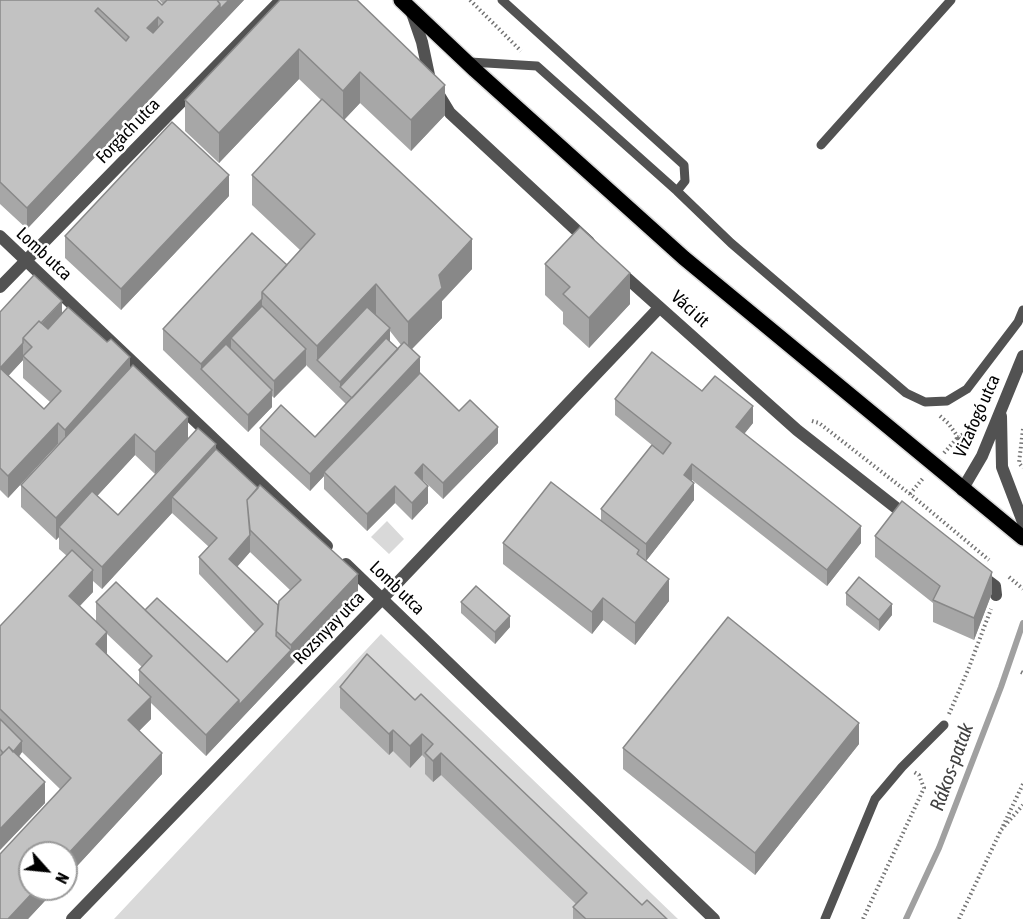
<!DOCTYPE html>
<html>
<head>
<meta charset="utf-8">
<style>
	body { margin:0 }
	#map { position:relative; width:1023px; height:919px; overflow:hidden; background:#fff; font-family:"Asap Condensed",sans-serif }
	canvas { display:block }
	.north { position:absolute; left:18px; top:841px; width:60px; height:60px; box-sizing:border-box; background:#fff; border:2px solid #999; border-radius:50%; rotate:117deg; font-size:16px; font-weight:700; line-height:24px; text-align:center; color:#000 }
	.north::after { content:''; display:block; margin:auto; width:21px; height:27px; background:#000; clip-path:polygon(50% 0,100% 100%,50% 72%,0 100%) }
</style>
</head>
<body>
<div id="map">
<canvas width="1023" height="919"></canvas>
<div class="north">N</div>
</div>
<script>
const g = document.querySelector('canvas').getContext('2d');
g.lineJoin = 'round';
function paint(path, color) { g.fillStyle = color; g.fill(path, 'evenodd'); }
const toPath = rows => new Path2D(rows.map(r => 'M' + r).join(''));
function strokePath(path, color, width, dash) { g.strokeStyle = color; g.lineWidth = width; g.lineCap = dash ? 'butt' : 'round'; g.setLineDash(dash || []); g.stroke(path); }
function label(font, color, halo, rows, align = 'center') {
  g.font = font + ' "Asap Condensed",sans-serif'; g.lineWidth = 5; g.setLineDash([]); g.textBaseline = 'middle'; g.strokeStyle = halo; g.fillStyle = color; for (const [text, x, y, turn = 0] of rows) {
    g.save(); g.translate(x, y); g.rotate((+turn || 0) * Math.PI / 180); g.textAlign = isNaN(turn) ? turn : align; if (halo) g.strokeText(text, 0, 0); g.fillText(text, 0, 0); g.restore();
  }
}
paint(toPath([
	[387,521,404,539,389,554,371,537],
	[381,634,678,919,114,919]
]), '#d9d9d9');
strokePath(toPath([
	[906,919,939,848,1001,687,1023,623]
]), '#a0a0a0', 6);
const primary = toPath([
	[401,0,475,70,684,258,1023,538]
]);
strokePath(primary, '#dbdbdb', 18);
strokePath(toPath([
	[470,0,521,51],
	[940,416,948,423,958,437,975,428,976,425],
	[812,421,819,423,910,494,989,560],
	[1023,429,1019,463,1023,468],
	[944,453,958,437,970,447],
	[910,494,924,477],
	[1009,577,1023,589],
	[1021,672,1023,673],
	[949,714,968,670,991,609],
	[1003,826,1023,784],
	[863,919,924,788,919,775,914,772],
	[959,919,1001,830,1023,805]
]), '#747474', 4, [1.5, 3]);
strokePath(toPath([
	[502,0,684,165,685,181,677,191],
	[470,62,537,66,677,191,731,243,906,393,925,402,947,401,967,389,1018,322,1023,310],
	[821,145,951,0],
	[825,919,875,799,902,767,944,725]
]), '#525252', 9);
strokePath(toPath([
	[411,10,422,42,430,80,450,113,589,242],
	[0,236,327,546],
	[619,271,797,430,909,518],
	[0,287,281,0],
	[346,564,714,919],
	[979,574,995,586,996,595],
	[72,919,382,599,659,308]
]), '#525252', 12);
strokePath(toPath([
	[1001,416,1002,467,1023,522],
	[962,490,982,456,1023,356]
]), '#525252', 12);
strokePath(primary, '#000', 15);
paint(toPath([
	[0,0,162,5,163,4,159,0,244,0,27,229,0,204],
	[280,0,445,115,411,151,360,103,344,120,472,269,442,301,442,318,412,349,420,373,459,411,498,443,443,499,423,480,428,503,412,520,395,503,367,531,324,489,324,476,310,491,260,445,260,428,315,437,346,404,306,365,274,398,272,396,272,407,248,432,163,350,163,329,287,265,300,250,252,205,252,175,321,100,299,79,219,163,185,131,185,100],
	[390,331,401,345,398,349,390,342],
	[229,196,121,310,65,258,65,236],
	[545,264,630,304,589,348,563,324,563,312,545,295],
	[0,312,62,314,130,368,188,417,155,474,135,455,97,496,118,515,216,449,358,595,206,756,151,703,151,719,139,731,162,774,66,878,66,853,30,889,56,889,28,919,0,919,60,789,22,752,19,757,45,803,0,850,0,626,67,556,59,549,59,537,56,540,21,507,21,485,59,445,58,444,8,498,0,490],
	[23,360,23,378,50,402,44,409,8,376],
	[172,513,209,547,199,557,199,574,255,632,227,662,145,610,96,602,96,622,80,606,93,592,93,581,102,589],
	[250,552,290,590,278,605,237,567],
	[107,634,142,667,139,670,139,686,106,654],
	[702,391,753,423,744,434,861,543,827,586,692,480,694,500,646,561,669,601,635,645,603,620,592,634,503,564,503,543,601,521,601,509,663,454,615,415,615,399],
	[875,536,992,593,974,640,933,622,933,603,875,557],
	[846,593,892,615,879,631,846,605],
	[461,602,510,627,495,644,461,613],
	[340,687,415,700,642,905,667,919,573,919,573,907,576,904,441,775,433,782,425,774,425,758,422,755,410,768,393,751,389,755,340,708],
	[859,744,755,875,623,769,623,748]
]), '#a7a7a7');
paint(toPath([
	[229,0,244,0,27,229,27,208,220,4],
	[158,17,158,39,147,28],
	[299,49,299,79,219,163,219,133],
	[360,72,360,103,343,121,343,91],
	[445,85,445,115,411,151,411,120],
	[229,175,229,196,121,310,121,289],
	[472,239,472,269,442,301,442,318,408,353,408,322,439,275],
	[630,273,630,304,589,348,589,318],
	[376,284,376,314,326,368,317,360,317,346],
	[262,299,262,321,231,338,231,355,201,369,201,364],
	[62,301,62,318,32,347,26,341],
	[390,328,390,345,340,387,340,398,340,382],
	[23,343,23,360,0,385,0,368],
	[306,349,306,366,274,398,274,381],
	[130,357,130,379,65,451,65,430],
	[420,357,420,373,324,472,324,476,310,491,310,474],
	[272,390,272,407,248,432,248,415],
	[753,406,753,423,736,444,736,427],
	[188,417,188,439,155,474,155,452],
	[58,423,58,444,8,498,8,476],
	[498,427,498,443,443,499,443,483],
	[135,434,135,455,64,532,59,527,59,537,56,540,56,518],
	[216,444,216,466,172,497,172,513,102,589,102,567],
	[423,464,423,480,415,489,415,473],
	[692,464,692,480,684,491,684,475],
	[694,483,694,500,646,561,646,544],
	[395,486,395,503,367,531,367,514],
	[428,486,428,503,412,520,412,503],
	[861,526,861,543,827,586,827,570],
	[250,535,250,552,229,576,229,559],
	[93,570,93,592,69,617,69,596],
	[992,572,992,593,974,640,974,618],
	[358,574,358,595,206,756,206,735,239,700,291,650,291,645],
	[669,579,669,601,635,645,635,623],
	[603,598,603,620,592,634,592,612],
	[892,604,892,615,879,631,879,620],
	[510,616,510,627,495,644,495,632],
	[107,632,107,654,96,665,96,644],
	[151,697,151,719,128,742,128,720],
	[859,723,859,744,755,875,755,853],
	[393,730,393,751,389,755,389,734],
	[422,734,422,755,410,768,410,746],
	[22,741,22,752,9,769,9,757],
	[162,753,162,774,66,878,66,856],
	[441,753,441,775,433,782,433,761],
	[45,782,45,803,0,850,0,829],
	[36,889,56,889,28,919,8,919]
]), '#888');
const building = toPath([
	[0,0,157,0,162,5,167,0,217,0,220,4,27,208,0,182,0,0],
	[98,8,129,37,126,41,95,11,98,8],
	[158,17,163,22,153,33,147,28,158,17],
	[217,0,229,0,220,9,220,4,217,0],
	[280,0,357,0,445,85,411,120,360,72,343,91,299,49,219,133,185,100,280,0],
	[322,99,472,239,439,275,442,288,408,322,376,284,317,346,262,292,315,234,252,175,322,99],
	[172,122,229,175,121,289,65,236,172,122],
	[580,227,630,273,589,318,563,294,570,287,545,264,580,227],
	[252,233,287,265,262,292,262,299,201,364,163,329,252,233],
	[34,275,62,301,41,323,39,321,23,338,23,343,0,368,0,312,34,275],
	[262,306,306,349,274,381,231,338,262,306],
	[68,307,107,342,111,339,130,357,65,430,58,423,8,476,0,468,0,368,44,409,61,391,23,356,32,347,23,338,39,321,48,329,68,307],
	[367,307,390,328,340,382,317,360,367,307],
	[386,338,398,349,352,398,340,387,386,338],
	[404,342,420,357,310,474,260,428,281,405,315,437,404,342],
	[226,344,272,390,248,415,201,369,226,344],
	[652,352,702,391,715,376,753,406,736,427,861,526,827,570,692,464,684,475,694,483,646,544,601,509,652,445,663,454,671,443,615,399,652,352],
	[133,365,188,417,155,452,135,434,56,518,21,485,133,365],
	[420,373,459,411,470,400,498,427,443,483,423,464,415,473,428,486,412,503,395,486,367,514,324,472,420,373],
	[198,428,216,444,102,567,59,527,92,491,118,515,198,428],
	[216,449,258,488,247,500,250,535,229,559,278,605,276,636,291,650,239,705,239,700,145,610,157,598,227,662,263,624,199,557,217,538,172,497,216,449],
	[551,482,639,550,637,554,669,579,635,623,603,598,592,612,503,543,551,482],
	[260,485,358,574,291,645,276,631,279,601,301,580,250,530,247,500,260,485],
	[902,501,992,572,974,618,933,600,940,586,875,536,902,501],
	[72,550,93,570,69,596,107,632,96,644,151,697,128,720,162,753,66,856,66,853,30,853,30,889,36,889,8,919,0,919,0,854,71,778,0,709,0,626,72,550],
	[859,577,892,604,879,620,846,593,859,577],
	[116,582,239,700,206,735,139,670,152,656,96,602,116,582],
	[476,586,510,616,495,632,461,602,476,586],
	[728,617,859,723,755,853,623,748,728,617],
	[367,654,415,700,421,694,642,905,647,900,667,919,586,919,573,907,587,893,441,753,433,761,425,753,433,744,422,734,410,746,393,730,389,734,340,687,367,654],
	[0,719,22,741,13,752,9,747,3,753,0,749,0,719],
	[9,747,45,782,0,829,0,756,9,747]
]);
paint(building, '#c2c2c2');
strokePath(building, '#888', 1.5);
label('18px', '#000', '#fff', [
	["Forgách utca",128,131,-46],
	["Lomb utca",44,254,43],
	["Váci út",690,309,42],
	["Vizafogó utca",977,416,-66],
	["Lomb utca",397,588,44],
	["Rozsnyay utca",329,628,-46]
]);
label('italic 20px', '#414141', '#fff', [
	["Rákos-patak",952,767,-70]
]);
</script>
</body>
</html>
